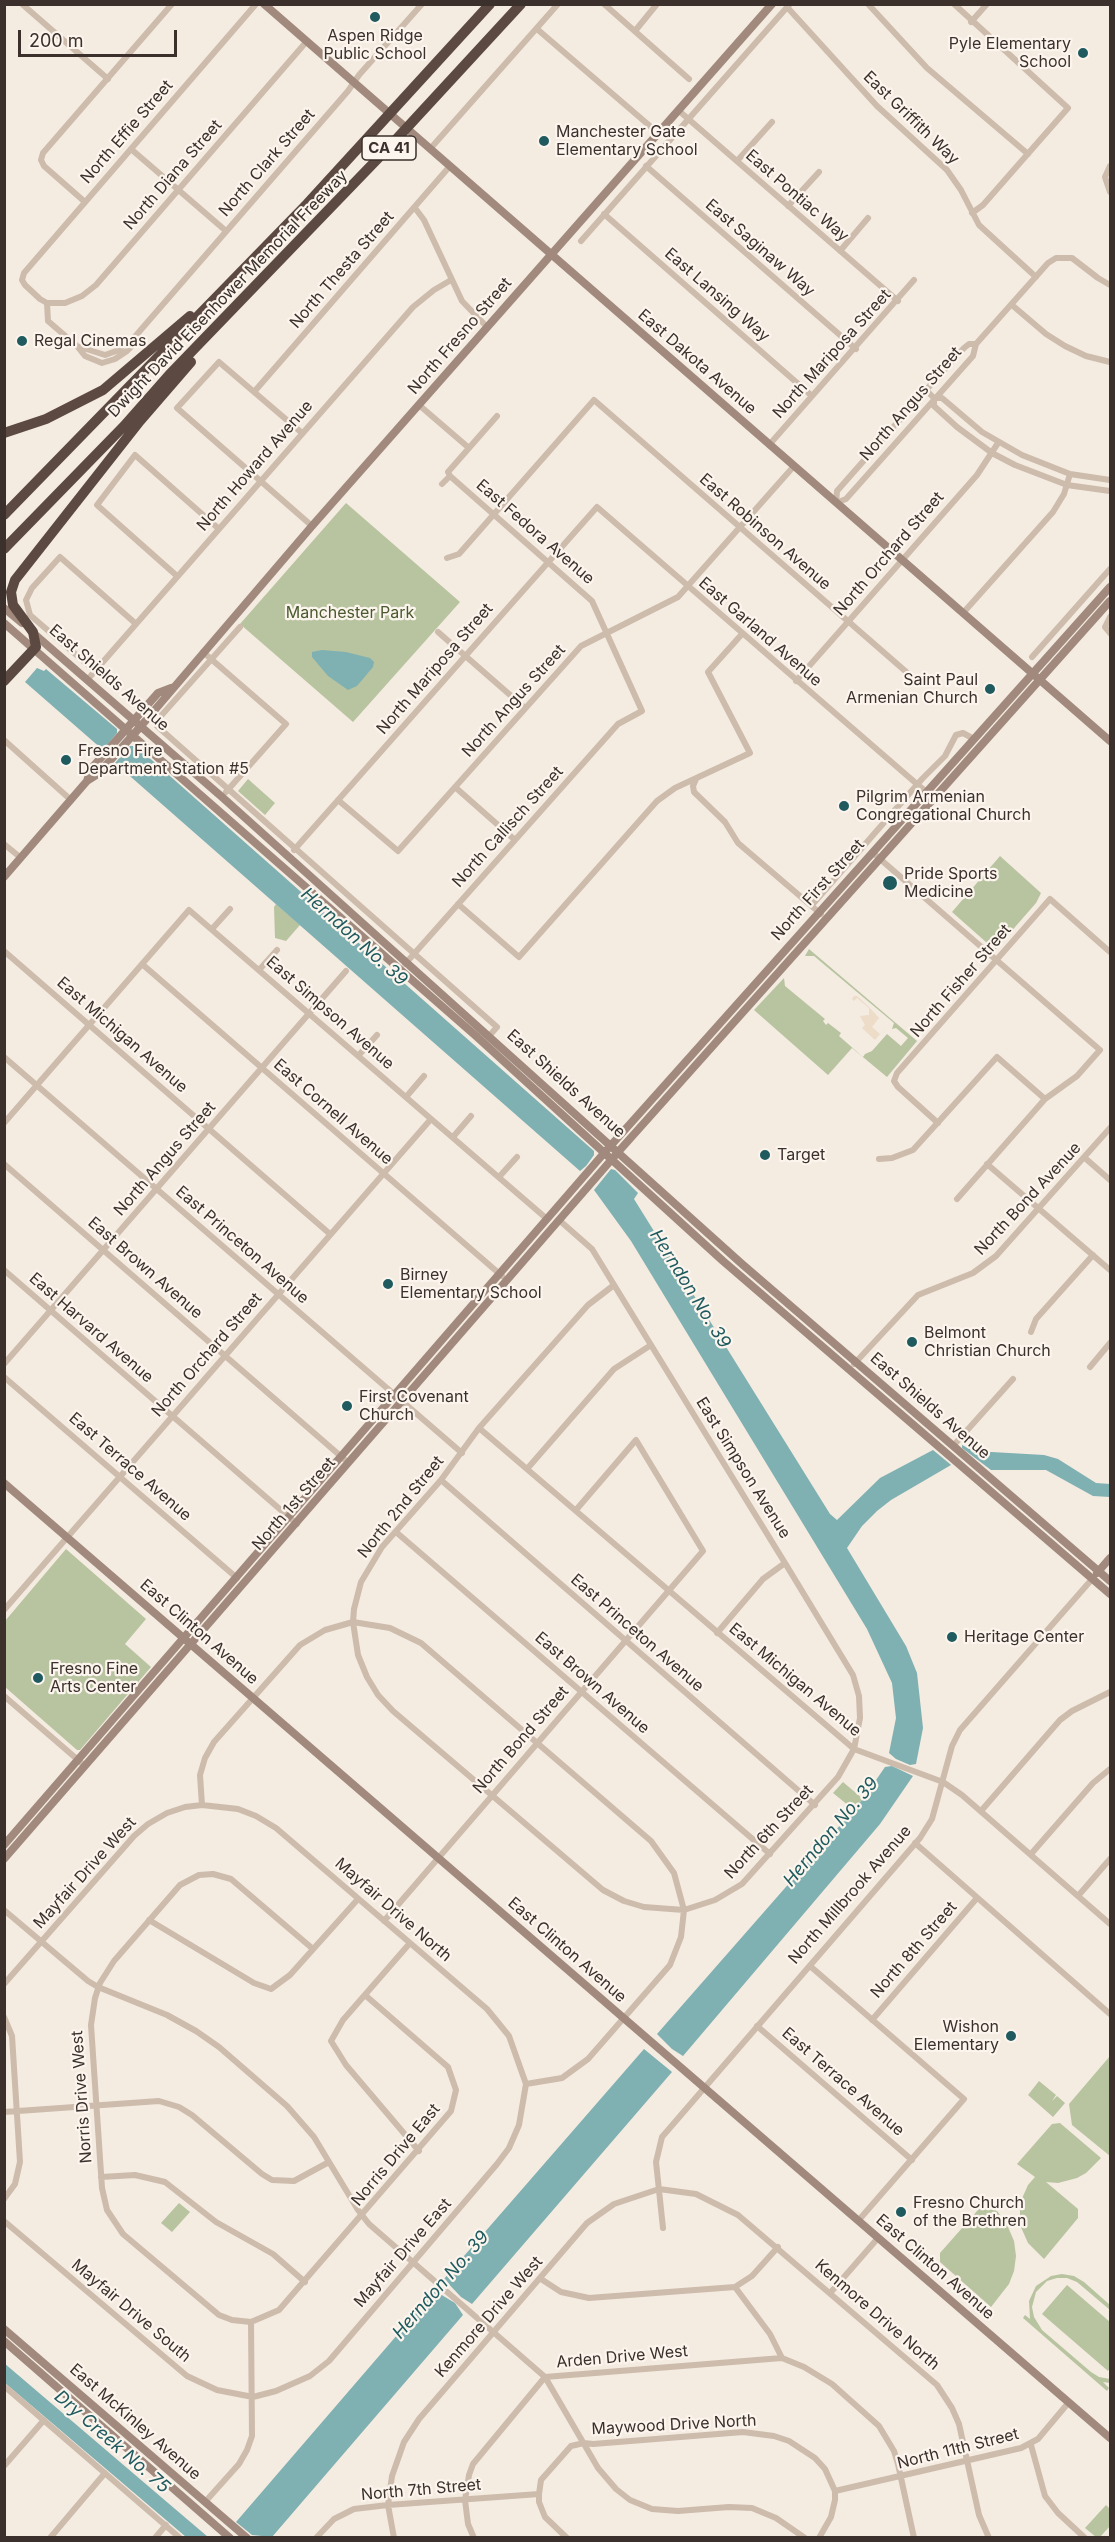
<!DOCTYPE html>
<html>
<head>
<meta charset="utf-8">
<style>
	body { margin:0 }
	#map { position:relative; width:1115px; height:2542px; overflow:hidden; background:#f4ebe1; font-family:Inter,sans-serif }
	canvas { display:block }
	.frame { position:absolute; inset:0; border:6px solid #3b302b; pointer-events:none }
	.scale { position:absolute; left:18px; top:30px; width:159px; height:27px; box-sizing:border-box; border:3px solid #3b302b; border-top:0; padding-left:8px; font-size:18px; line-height:21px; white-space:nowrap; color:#3b302b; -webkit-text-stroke:4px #fbf5ee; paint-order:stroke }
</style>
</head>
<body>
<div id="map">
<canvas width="1115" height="2542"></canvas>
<div class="frame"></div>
<div class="scale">200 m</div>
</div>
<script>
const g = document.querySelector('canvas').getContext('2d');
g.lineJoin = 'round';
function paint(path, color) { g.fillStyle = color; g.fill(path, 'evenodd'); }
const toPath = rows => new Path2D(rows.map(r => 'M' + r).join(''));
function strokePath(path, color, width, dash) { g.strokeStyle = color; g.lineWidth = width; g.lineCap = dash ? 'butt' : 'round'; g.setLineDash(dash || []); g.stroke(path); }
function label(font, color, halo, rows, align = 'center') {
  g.font = font + ' Inter,sans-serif'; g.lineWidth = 4.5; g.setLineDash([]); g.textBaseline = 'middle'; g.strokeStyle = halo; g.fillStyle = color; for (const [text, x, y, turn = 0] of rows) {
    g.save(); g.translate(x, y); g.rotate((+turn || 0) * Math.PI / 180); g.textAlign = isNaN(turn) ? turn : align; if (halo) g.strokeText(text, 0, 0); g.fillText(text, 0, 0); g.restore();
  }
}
paint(toPath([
	[346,503,460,602,353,722,240,624],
	[248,779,275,803,265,815,238,791],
	[1000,856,1041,893,1036,903,995,950,952,912],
	[276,904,300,925,286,941,275,938,274,907],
	[809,949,917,1041,887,1077,852,1048,828,1075,754,1010,784,978,785,986,825,1019,823,1021,826,1025,828,1023,841,1033,839,1036,863,1057,865,1054,872,1051,887,1034,901,1046,908,1038,896,1028,892,1029,894,1023,814,956,805,956],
	[66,1549,146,1619,125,1644,151,1667,80,1750,77,1750,5,1687,5,1621],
	[843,1782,863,1799,854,1810,833,1793],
	[1110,2056,1110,2156,1072,2125,1069,2104],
	[1039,2081,1056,2095,1052,2101,1057,2096,1065,2103,1053,2117,1028,2095],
	[1060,2123,1101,2158,1086,2173,1077,2178,1058,2183,1046,2182,1078,2209,1078,2218,1044,2259,1028,2243,1020,2225,1020,2203,1028,2185,1035,2177,1017,2164,1052,2124],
	[985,2202,998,2212,1008,2227,1014,2241,1016,2256,1014,2271,1009,2284,991,2307,940,2262,940,2253],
	[179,2203,190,2212,172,2232,161,2223],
	[1062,2274,1074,2276,1084,2282,1110,2305,1110,2310,1077,2282,1067,2278,1057,2278,1047,2281,1036,2292,1032,2307,1034,2317,1042,2330,1091,2372,1099,2377,1110,2379,1110,2383,1103,2382,1109,2388,1107,2391,1023,2318,1025,2315,1030,2319,1029,2301,1036,2286,1051,2276],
	[1067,2285,1110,2322,1110,2368,1108,2371,1042,2314],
	[1106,2505,1110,2509,1110,2526,1100,2537,1096,2537,1085,2528]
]), '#b8c4a0');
paint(toPath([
	[854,996,857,996,869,1007,879,1018,872,1027,880,1034,888,1025,875,1040,862,1028,865,1025,860,1016,869,1015,869,1008,857,998,854,1001,852,999]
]), '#ecdcc8');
paint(toPath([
	[322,650,346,652,370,658,374,662,373,667,357,686,348,690,328,676,312,657,312,652],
	[37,668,44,671,46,669,117,729,117,733,103,750,25,682],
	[130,746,136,746,594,1151,594,1155,586,1166,580,1171,115,763],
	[611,1169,615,1170,638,1193,634,1199,830,1514,837,1520,880,1478,933,1450,950,1464,951,1465,891,1500,877,1511,862,1526,847,1548,906,1646,917,1673,923,1728,916,1764,910,1765,896,1759,889,1753,896,1718,892,1683,867,1629,631,1241,594,1190],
	[962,1445,974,1451,1044,1455,1058,1459,1096,1483,1110,1484,1110,1497,1093,1496,1046,1470,991,1470,962,1448],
	[892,1766,913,1776,880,1824,683,2056,672,2049,657,2034,863,1799,885,1767],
	[644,2049,672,2072,472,2304,461,2297,444,2279],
	[435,2291,455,2303,463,2315,272,2537,252,2535,236,2522],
	[4,2363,161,2497,208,2537,186,2537,5,2383]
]), '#7fb0b2');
strokePath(toPath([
	[22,4,108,79],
	[256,4,24,273,22,280,25,285,40,299,47,303,65,303,82,296,96,285,307,41],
	[604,4,689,79],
	[868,4,927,68,1028,154],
	[954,4,1068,108,983,205,972,213],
	[787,7,877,106,947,170,961,190,979,225,1036,277],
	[971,22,987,4],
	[537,29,658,133],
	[635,31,657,4],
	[678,110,898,301],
	[131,149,226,231],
	[430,149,558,4],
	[737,161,772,122],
	[646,166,856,349],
	[1110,166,1105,177,1110,192],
	[85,202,44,166,41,160,43,153,172,4],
	[788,206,819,172],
	[415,208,424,220,462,301,487,327],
	[604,214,812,396],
	[581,241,789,5],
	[840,251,868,218],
	[47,303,48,321,77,346],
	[1012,305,1046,334,1065,346,1086,356,1110,362],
	[128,340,132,340,133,345,127,351,115,359,102,363,85,356,77,346,105,355,119,350,128,340],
	[132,340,348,91,359,75,422,4],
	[976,344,973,356,846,499,836,503,837,491,926,390,964,348,969,344,976,344,1048,263,1056,258,1072,258,1098,278,1110,285],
	[926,390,934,398,942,398,982,432,1022,455,1070,474,1110,480],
	[254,392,450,166],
	[934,399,934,406,957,427,992,453,1015,465,1067,485,1110,491],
	[419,405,469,448],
	[302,433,219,362,177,408,312,526],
	[769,445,914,280],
	[442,484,450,476,448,472,497,416],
	[447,558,459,554,594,400,919,683],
	[177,576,97,505,135,455,219,529],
	[963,613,1053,512,1064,494,1070,474],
	[1110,617,1105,627,1110,633],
	[240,627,160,717,157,726,497,1027,490,1035],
	[438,632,525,708],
	[203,652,286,724,226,792],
	[1032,657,1110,569],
	[95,671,30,615,26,600,32,588,60,557,135,623],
	[88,679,413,307,434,290,451,280],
	[796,681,977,475,998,443],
	[4,740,71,800],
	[696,779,693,786,694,792,725,822,738,843,821,914],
	[455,787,515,840],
	[338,800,398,851,581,646,678,597,794,466],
	[4,844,21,858],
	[294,850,597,507,918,785,927,792,937,795],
	[872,852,1100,1050,1077,1076,1045,1099,957,1199],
	[458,904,519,957,657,801,675,788,750,753,708,672,742,634],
	[812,905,922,779,945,756,956,735,963,733,974,739],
	[212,929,230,909],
	[4,951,330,1234],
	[142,964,502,1276],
	[405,964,618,724,642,711,592,601,450,476],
	[259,970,277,950],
	[358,1056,377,1035],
	[4,1057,462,1453],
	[406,1097,424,1076],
	[4,1123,189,910,547,1219],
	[938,1123,898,1087,894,1081,897,1073,1050,899,1110,952],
	[453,1137,471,1116],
	[1085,1158,1110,1180],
	[879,1159,892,1158,913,1150,997,1057,1045,1099],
	[4,1164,344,1459],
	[987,1164,1110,1270],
	[499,1177,517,1157],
	[4,1270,297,1524],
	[1031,1332,1036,1319,1093,1255],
	[4,1364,346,971],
	[854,1364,918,1295,973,1273,996,1256,1110,1128],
	[1090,1367,1110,1343],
	[4,1377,237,1578],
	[479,1428,854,1749,943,1782,962,1795,1110,1924],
	[953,1446,1013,1379],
	[527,1469,614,1369,651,1345],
	[441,1480,815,1805],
	[396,1532,770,1854],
	[4,1610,431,1119],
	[353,1622,390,1628,421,1643,651,1841,674,1873,684,1910,644,1907,624,1901,603,1890,393,1711,378,1695,367,1677,358,1655,353,1622],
	[717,1633,763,1579,785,1563],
	[4,1696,85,1766],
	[202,1805,200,1775,205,1758,214,1742,300,1645,325,1630,353,1622,354,1609,361,1582,382,1547,441,1480,479,1428,588,1305,614,1285],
	[981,1811,1060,1720,1072,1711,1110,1692],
	[915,1843,1110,2014],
	[1031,1854,1093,1783,1110,1769],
	[1078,1896,1110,1859],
	[4,1910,88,1981,98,1987,167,2015,196,2031,219,2047,287,2106,314,2137,358,2210,369,2224,545,2377,598,2468,616,2489,630,2500,652,2509,678,2511,729,2507,752,2508,776,2518,805,2538],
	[149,1920,254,1983,271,1989,290,1975,358,1899],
	[384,1921,703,1551,636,1440,576,1510],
	[410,1943,343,2020,331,2041,346,2065,419,2151],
	[313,1949,231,1879,213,1874,199,1875,180,1885,114,1961,100,1983,95,1998,91,2025,102,2188,107,2210,123,2234,219,2315,232,2320,251,2322,279,2310,451,2111,456,2090,448,2067,365,1995],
	[810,1966,964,2099,858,2221],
	[4,1984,134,1836,148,1824,167,1813,185,1807,202,1805,238,1809,256,1816,276,1828,487,2009,509,2036,526,2084,519,2125,509,2148,497,2164,329,2361,310,2376,276,2391,253,2397,217,2390,187,2376,4,2221],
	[4,2017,12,2036,20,2162,15,2184,4,2199],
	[872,2020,977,1898],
	[757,2026,912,2160],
	[526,2084,562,2078,588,2059,670,1965,681,1937,684,1910,715,1900,742,1884,838,1777,854,1749,860,1718,859,1696,853,1675,785,1563,592,1249,559,1220],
	[4,2112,159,2101,179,2107,192,2115,262,2174,272,2180,294,2181,329,2162],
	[101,2177,135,2175,165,2182,216,2222,273,2254,305,2282],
	[663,2228,656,2162,662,2137,920,1838,932,1819,952,1746,960,1730,1093,1578],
	[541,2279,561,2292,589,2298,735,2287,752,2276,778,2247],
	[735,2287,770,2334,782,2358,804,2367,832,2384,879,2426,894,2451,898,2464,914,2538],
	[831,2292,878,2238],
	[4,2386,180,2538],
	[1031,2445,1045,2496,1058,2513,1085,2538],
	[4,2466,44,2420],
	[835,2491,1021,2448,1038,2439,1069,2402],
	[205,2502,239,2464,247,2450,252,2436,251,2322],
	[50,2538,105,2473],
	[155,2538,166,2525],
	[316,2538,334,2519,354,2509,388,2505,539,2494],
	[394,2538,388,2505,392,2476,404,2442,419,2419,587,2223,614,2204,659,2189,696,2194,738,2215,937,2385,952,2408,959,2424,979,2515,989,2538],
	[474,2538,468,2524,465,2500,469,2475,473,2464,545,2377,782,2358],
	[567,2538,545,2517,539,2502,539,2494,541,2480,571,2446,584,2443,593,2444,743,2432,774,2436,789,2441,815,2458,825,2469,835,2491,835,2500,831,2517,819,2538]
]), '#cdbbac', 6);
strokePath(toPath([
	[264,4,1110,741],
	[4,608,22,623],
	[4,623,476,1036,723,1261,1110,1594],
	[32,632,222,797,742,1264,1110,1581],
	[87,781,91,769,158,693,171,688],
	[4,877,87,781,98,774,141,726,312,526,772,4],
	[4,1483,1110,2438],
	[1097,1573,1110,1558],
	[4,1845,605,1152,1110,587],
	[4,1859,619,1151,1110,601],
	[4,2329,247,2538],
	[4,2341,230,2538]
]), '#a18a7d', 8);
strokePath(toPath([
	[4,433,46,419,103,390,190,316],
	[4,515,307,204,490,4],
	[4,549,124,426,169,375,390,146,521,4],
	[4,681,36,647,33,632,13,605,11,592,15,580,140,421,191,362]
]), '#5c4a42', 10);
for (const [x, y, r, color] of [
	[375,17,6,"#1f5a5e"],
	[1083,53,6,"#1f5a5e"],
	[544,141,6,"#1f5a5e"],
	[22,341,6,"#1f5a5e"],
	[990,689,6,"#1f5a5e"],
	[66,760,6,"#1f5a5e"],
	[844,806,6,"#1f5a5e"],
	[890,883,8,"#1f5a5e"],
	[765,1155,6,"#1f5a5e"],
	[388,1284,6,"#1f5a5e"],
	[912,1342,6,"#1f5a5e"],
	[347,1406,6,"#1f5a5e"],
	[952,1637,6,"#1f5a5e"],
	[38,1678,6,"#1f5a5e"],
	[1011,2036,6,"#1f5a5e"],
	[901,2212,6,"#1f5a5e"]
]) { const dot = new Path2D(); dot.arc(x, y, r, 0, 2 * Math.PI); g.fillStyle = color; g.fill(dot); strokePath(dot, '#fbf5ee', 2); }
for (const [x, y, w] of [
	[389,148,54]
]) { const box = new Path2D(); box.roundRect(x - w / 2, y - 12, w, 24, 4.5); g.fillStyle = '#fbf5ee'; g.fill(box); strokePath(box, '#3b302b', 1.5); }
label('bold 15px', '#3b302b', null, [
	["CA 41",389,148]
]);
label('16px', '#3b302b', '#fbf5ee', [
	["Aspen Ridge",375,36,"center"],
	["Public School",375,54,"center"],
	["Pyle Elementary",1071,44,"right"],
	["School",1071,62,"right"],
	["Manchester Gate",556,132],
	["Elementary School",556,150],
	["Regal Cinemas",34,341],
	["Saint Paul",978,680,"right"],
	["Armenian Church",978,698,"right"],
	["Fresno Fire",78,751],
	["Department Station #5",78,769],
	["Pilgrim Armenian",856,797],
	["Congregational Church",856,815],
	["Pride Sports",904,874],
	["Medicine",904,892],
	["Target",777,1155],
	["Birney",400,1275],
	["Elementary School",400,1293],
	["Belmont",924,1333],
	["Christian Church",924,1351],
	["First Covenant",359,1397],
	["Church",359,1415],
	["Heritage Center",964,1637],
	["Fresno Fine",50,1669],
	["Arts Center",50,1687],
	["Wishon",999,2027,"right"],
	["Elementary",999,2045,"right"],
	["Fresno Church",913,2203],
	["of the Brethren",913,2221]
], 'left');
label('16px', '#3b302b', '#fbf5ee', [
	["East Griffith Way",911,118,44],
	["North Effie Street",127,132,-49],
	["North Clark Street",267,163,-49],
	["North Diana Street",173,175,-49],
	["East Pontiac Way",797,196,41],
	["East Saginaw Way",760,248,41],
	["North Thesta Street",342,270,-49],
	["Dwight David Eisenhower Memorial Freeway",228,294,-46],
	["East Lansing Way",717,295,41],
	["North Fresno Street",460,336,-49],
	["North Mariposa Street",832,354,-48],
	["East Dakota Avenue",697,362,41],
	["North Angus Street",911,404,-49],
	["North Howard Avenue",255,466,-49],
	["East Fedora Avenue",535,532,41],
	["East Robinson Avenue",765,532,41],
	["North Orchard Street",889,554,-49],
	["East Garland Avenue",760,632,41],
	["North Mariposa Street",435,669,-49],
	["East Shields Avenue",109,678,41],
	["North Angus Street",514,701,-48],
	["North Callisch Street",508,827,-48],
	["North First Street",818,890,-48],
	["North Fisher Street",961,981,-49],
	["East Simpson Avenue",330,1013,41],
	["East Michigan Avenue",122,1035,41],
	["East Shields Avenue",566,1084,42],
	["East Cornell Avenue",333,1112,41],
	["North Angus Street",165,1159,-49],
	["North Bond Avenue",1028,1199,-47],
	["East Princeton Avenue",242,1245,41],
	["East Brown Avenue",145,1268,41],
	["East Harvard Avenue",91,1328,41],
	["North Orchard Street",207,1355,-49],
	["East Shields Avenue",930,1406,41],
	["East Terrace Avenue",130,1467,41],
	["East Simpson Avenue",743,1468,58],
	["North 1st Street",294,1504,-49],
	["North 2nd Street",401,1507,-51],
	["East Clinton Avenue",199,1632,41],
	["East Princeton Avenue",637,1633,41],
	["East Michigan Avenue",795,1680,40],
	["East Brown Avenue",592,1683,41],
	["North Bond Street",521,1740,-49],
	["North 6th Street",769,1832,-47],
	["Mayfair Drive West",85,1873,-48],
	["North Millbrook Avenue",850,1895,-49],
	["Mayfair Drive North",393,1910,41],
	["East Clinton Avenue",567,1950,41],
	["North 8th Street",914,1950,-49],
	["East Terrace Avenue",843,2082,41],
	["Norris Drive West",82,2097,-94],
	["Norris Drive East",396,2155,-50],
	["Mayfair Drive East",403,2253,-49],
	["East Clinton Avenue",935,2267,41],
	["Mayfair Drive South",131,2311,40],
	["Kenmore Drive North",877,2315,41],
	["Kenmore Drive West",489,2317,-49],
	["Arden Drive West",622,2357,-5],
	["East McKinley Avenue",135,2422,41],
	["Maywood Drive North",674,2425,-3],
	["North 11th Street",958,2449,-14],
	["North 7th Street",421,2490,-5]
]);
label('16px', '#4a5a2e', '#fbf5ee', [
	["Manchester Park",350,613]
]);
label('italic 18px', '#1f5a5e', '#fbf5ee', [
	["Herndon No. 39",354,937,42],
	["Herndon No. 39",690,1289,58],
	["Herndon No. 39",831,1832,-50],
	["Herndon No. 39",441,2285,-49],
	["Dry Creek No. 75",112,2442,41]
]);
</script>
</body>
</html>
